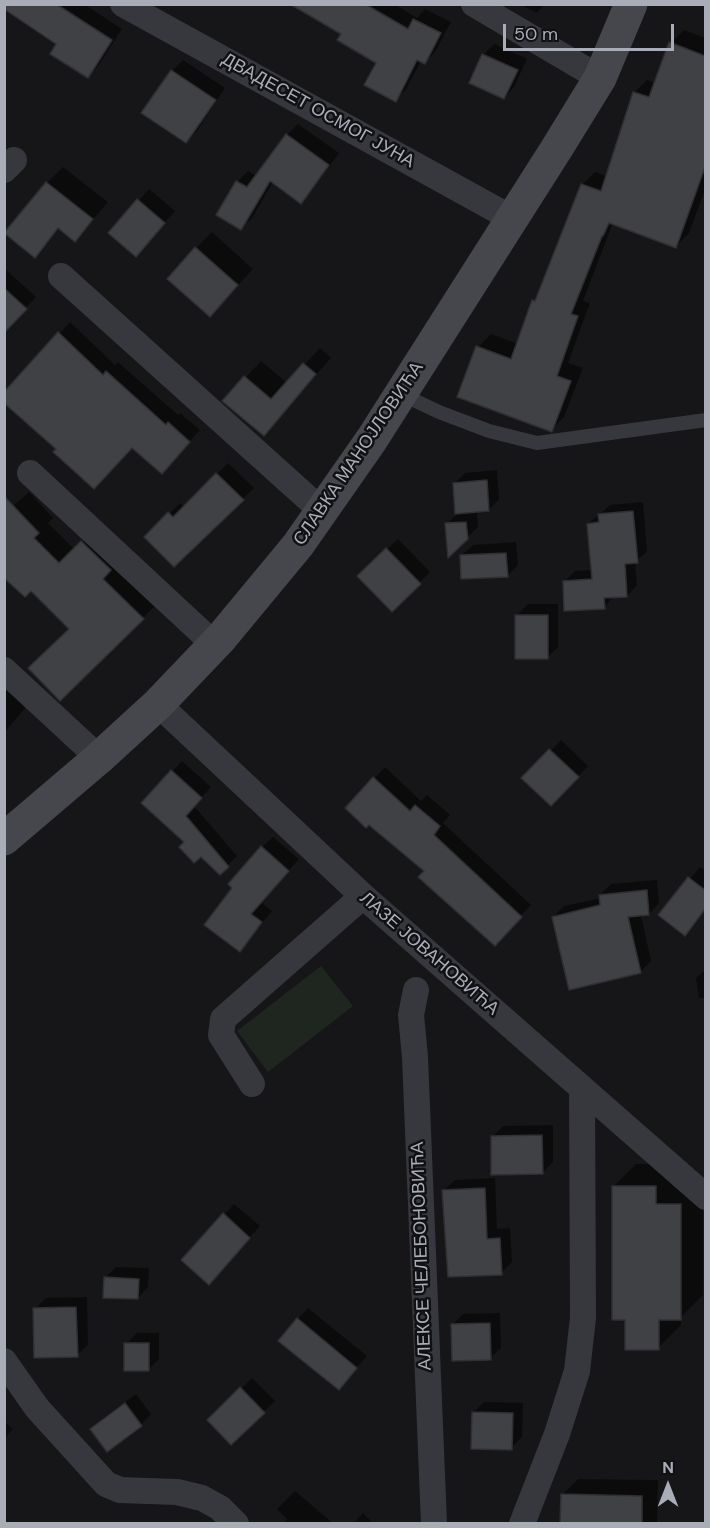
<!DOCTYPE html>
<html>
<head>
<meta charset="utf-8">
<style>
	body { margin:0 }
	#map { position:relative; width:710px; height:1528px; overflow:hidden; background:#161618; font-family:"DM Sans",sans-serif }
	canvas { display:block }
	.frame { position:absolute; inset:0; border:6px solid #a8adb8; pointer-events:none }
	.north { position:absolute; left:638px; top:1456px; width:60px; height:60px; -webkit-text-stroke:4px #111113; paint-order:stroke; rotate:0deg; font-size:16px; font-weight:700; line-height:24px; text-align:center; color:#a8adb8 }
	.north::after { content:''; display:block; margin:auto; width:21px; height:27px; background:#a8adb8; clip-path:polygon(50% 0,100% 100%,50% 72%,0 100%) }
	.scale { position:absolute; left:503px; top:24px; width:171px; height:27px; box-sizing:border-box; border:3px solid #a8adb8; border-top:0; padding-left:8px; font-size:18px; line-height:21px; white-space:nowrap; color:#a8adb8; -webkit-text-stroke:4px #111113; paint-order:stroke }
</style>
</head>
<body>
<div id="map">
<canvas width="710" height="1528"></canvas>
<div class="frame"></div>
<div class="north">N</div>
<div class="scale">50 m</div>
</div>
<script>
const g = document.querySelector('canvas').getContext('2d');
g.lineJoin = 'round';
function paint(path, color) { g.fillStyle = color; g.fill(path, 'evenodd'); }
const toPath = rows => new Path2D(rows.map(r => 'M' + r).join(''));
function strokePath(path, color, width, dash) { g.strokeStyle = color; g.lineWidth = width; g.lineCap = dash ? 'butt' : 'round'; g.setLineDash(dash || []); g.stroke(path); }
function label(font, color, halo, rows, align = 'center') {
  g.font = font + ' "DM Sans",sans-serif'; g.lineWidth = 5; g.setLineDash([]); g.textBaseline = 'middle'; g.strokeStyle = halo; g.fillStyle = color; for (const [text, x, y, turn = 0] of rows) {
    g.save(); g.translate(x, y); g.rotate((+turn || 0) * Math.PI / 180); g.textAlign = isNaN(turn) ? turn : align; if (halo) g.strokeText(text, 0, 0); g.fillText(text, 0, 0); g.restore();
  }
}
paint(toPath([
	[321,966,353,1006,268,1072,237,1031]
]), '#1e261f');
paint(toPath([
	[4,4,84,4,122,29,98,66,88,76,58,44],
	[293,4,394,4,417,18,425,9,451,22,435,52,425,62,421,61,406,89,395,100,378,62,343,33],
	[519,4,545,4,537,13],
	[684,30,706,38,706,187,689,233,676,246,614,223,612,225,583,301,590,303,568,363,583,368,564,417,551,430,478,347,491,334,518,344,534,301,538,296,582,185,595,172,607,176,634,93,647,80,656,83,671,43],
	[494,44,527,59,514,87,504,98,471,82,483,55],
	[183,60,225,88,197,131,186,142,172,71],
	[298,124,339,153,311,191,301,202,273,182,252,218,241,228,218,214,237,182,248,171,257,176,287,135],
	[63,167,108,202,75,240,60,228,34,256,6,233,47,183],
	[149,189,175,211,136,255,110,233],
	[212,232,253,269,210,315,196,248],
	[4,268,36,297,4,331],
	[70,322,115,365,118,362,178,415,180,413,200,430,172,461,4,394],
	[320,348,331,358,263,434,224,401,261,361,287,383],
	[228,463,254,488,174,564,146,537,180,503,184,507],
	[497,470,499,499,489,510,477,511,478,527,449,555,447,524,457,514,455,483,465,473],
	[29,492,53,518,48,523,75,550,97,528,157,604,60,699,71,629,4,514],
	[643,502,647,552,635,562,637,585,627,596,614,596,604,608,565,581,575,571,592,570,588,524,610,505],
	[398,539,430,572,392,610,359,576],
	[516,542,518,565,507,576,462,555,473,545],
	[528,604,558,604,558,647,547,658,517,615],
	[4,681,30,702,4,733],
	[561,740,588,766,551,804,524,778],
	[182,761,211,787,194,806,237,856,220,873,143,803],
	[385,767,421,801,427,795,450,815,443,823,531,905,505,933,369,823,347,808],
	[273,837,299,859,261,902,272,911,239,950,262,847],
	[700,867,706,871,706,910,685,934,660,915],
	[657,880,659,903,649,914,641,915,651,961,640,972,553,917,564,906,601,898,600,895,611,884],
	[706,969,706,998,699,998,696,978],
	[553,1125,553,1162,543,1172,492,1137,503,1126],
	[636,1164,678,1164,703,1181,703,1295,681,1317,681,1325,658,1348,613,1187],
	[495,1178,497,1229,510,1228,512,1262,501,1273,444,1190,455,1180],
	[234,1204,260,1226,219,1272,224,1215],
	[116,1267,149,1268,148,1287,138,1298,105,1278],
	[87,1297,88,1345,77,1355,35,1309,46,1298],
	[308,1308,367,1356,338,1388,298,1319],
	[500,1313,501,1348,490,1358,453,1324,463,1314],
	[137,1333,159,1333,159,1359,148,1370,126,1344],
	[252,1378,275,1401,231,1443,209,1420],
	[136,1394,151,1414,141,1425,92,1429,102,1419],
	[484,1402,523,1403,522,1437,511,1448,473,1413],
	[4,1421,13,1429,4,1439],
	[578,1479,658,1480,657,1524,562,1524,562,1495],
	[295,1491,334,1524,283,1524,287,1519,277,1509],
	[363,1513,374,1524,353,1524]
]), '#0007');
const building = toPath([
	[4,4,56,4,112,40,88,78,50,54,56,44,4,9,4,4],
	[290,4,365,4,408,29,413,19,441,33,425,64,417,60,396,102,364,85,376,63,337,40,341,34,290,4],
	[669,42,705,56,705,167,676,248,609,223,603,236,602,236,571,314,578,316,557,376,571,381,552,432,457,397,476,346,511,359,532,300,535,301,581,184,601,191,633,92,649,97,669,42],
	[482,54,518,70,504,99,469,83,482,54],
	[171,70,216,100,186,143,141,113,171,70],
	[286,134,329,165,301,204,270,181,241,230,216,215,236,181,247,187,286,134],
	[46,182,93,219,75,242,58,228,35,258,4,233,46,182],
	[137,199,165,223,136,257,108,233,137,199],
	[195,247,238,285,210,317,167,279,195,247],
	[4,288,27,309,4,333,4,288],
	[58,332,103,375,106,371,166,425,168,422,190,442,162,474,132,448,94,489,53,452,56,449,4,403,4,392,58,332],
	[303,363,316,374,264,436,222,401,244,376,271,399,303,363],
	[216,473,244,500,174,567,144,537,168,512,173,517,216,473],
	[487,480,489,511,455,514,453,483,487,480],
	[4,496,39,533,34,538,59,563,81,541,111,570,103,579,144,619,60,701,28,668,69,629,31,591,25,597,4,578,4,496],
	[633,511,638,563,625,564,627,597,604,598,605,609,564,611,563,581,592,579,587,524,599,522,598,514,633,511],
	[466,522,468,539,448,558,445,523,466,522],
	[386,548,421,584,392,612,357,576,386,548],
	[506,553,508,577,461,579,460,555,506,553],
	[515,615,548,615,548,659,515,659,515,615],
	[549,749,579,777,551,806,521,778,549,749],
	[171,770,202,798,186,816,229,867,220,875,201,857,194,863,179,847,184,842,141,803,171,770],
	[373,777,410,811,415,805,440,826,434,835,522,917,495,946,418,877,424,871,369,825,366,828,345,808,373,777],
	[261,846,289,871,251,914,262,922,240,952,204,925,232,888,228,884,261,846],
	[688,877,705,890,705,909,685,936,658,915,688,877],
	[647,890,649,915,628,917,641,973,569,990,552,917,600,905,599,895,647,890],
	[542,1135,543,1174,491,1175,491,1136,542,1135],
	[612,1186,656,1186,656,1204,681,1204,681,1320,659,1320,659,1350,625,1350,625,1320,612,1320,612,1186],
	[485,1188,487,1239,500,1238,502,1275,448,1277,442,1190,485,1188],
	[223,1213,250,1238,209,1285,181,1260,223,1213],
	[104,1277,139,1279,138,1299,103,1298,104,1277],
	[76,1307,78,1357,34,1358,33,1308,76,1307],
	[297,1318,357,1368,339,1390,278,1341,297,1318],
	[490,1323,491,1360,452,1361,451,1324,490,1323],
	[124,1343,149,1343,149,1371,124,1371,124,1343],
	[240,1387,265,1413,231,1445,207,1420,240,1387],
	[125,1403,142,1426,107,1452,90,1429,125,1403],
	[472,1412,513,1413,512,1450,471,1449,472,1412],
	[561,1494,642,1496,642,1524,560,1524,561,1494]
]);
paint(building, '#404145');
strokePath(building, '#303034', 1.5);
strokePath(toPath([
	[401,394,439,412,489,431,537,443,706,420]
]), '#37383d', 14);
strokePath(toPath([
	[123,4,513,219],
	[474,4,600,78],
	[4,170,14,160],
	[61,276,323,512],
	[30,473,215,645],
	[4,670,99,758],
	[158,704,363,896,706,1197],
	[416,990,411,1015,415,1057,434,1524],
	[252,1084,221,1035,223,1019,363,896],
	[4,1361,37,1408,106,1484,120,1490,177,1492,202,1498,220,1508,236,1524],
	[522,1524,557,1434,577,1371,583,1318,582,1089]
]), '#37383d', 26);
strokePath(toPath([
	[4,839,99,758,158,704,221,638,298,545,372,439,557,148,600,78,631,4]
]), '#45474d', 33);
label('18px', '#a8adb8', '#111113', [
	["ДВАДЕСЕТ ОСМОГ ЈУНА",318,111,29],
	["СЛАВКА МАНОЈЛОВИЋА",359,454,-56],
	["ЛАЗЕ ЈОВАНОВИЋА",429,954,41],
	["АЛЕКСЕ ЧЕЛЕБОНОВИЋА",422,1256,-92]
]);
</script>
</body>
</html>
